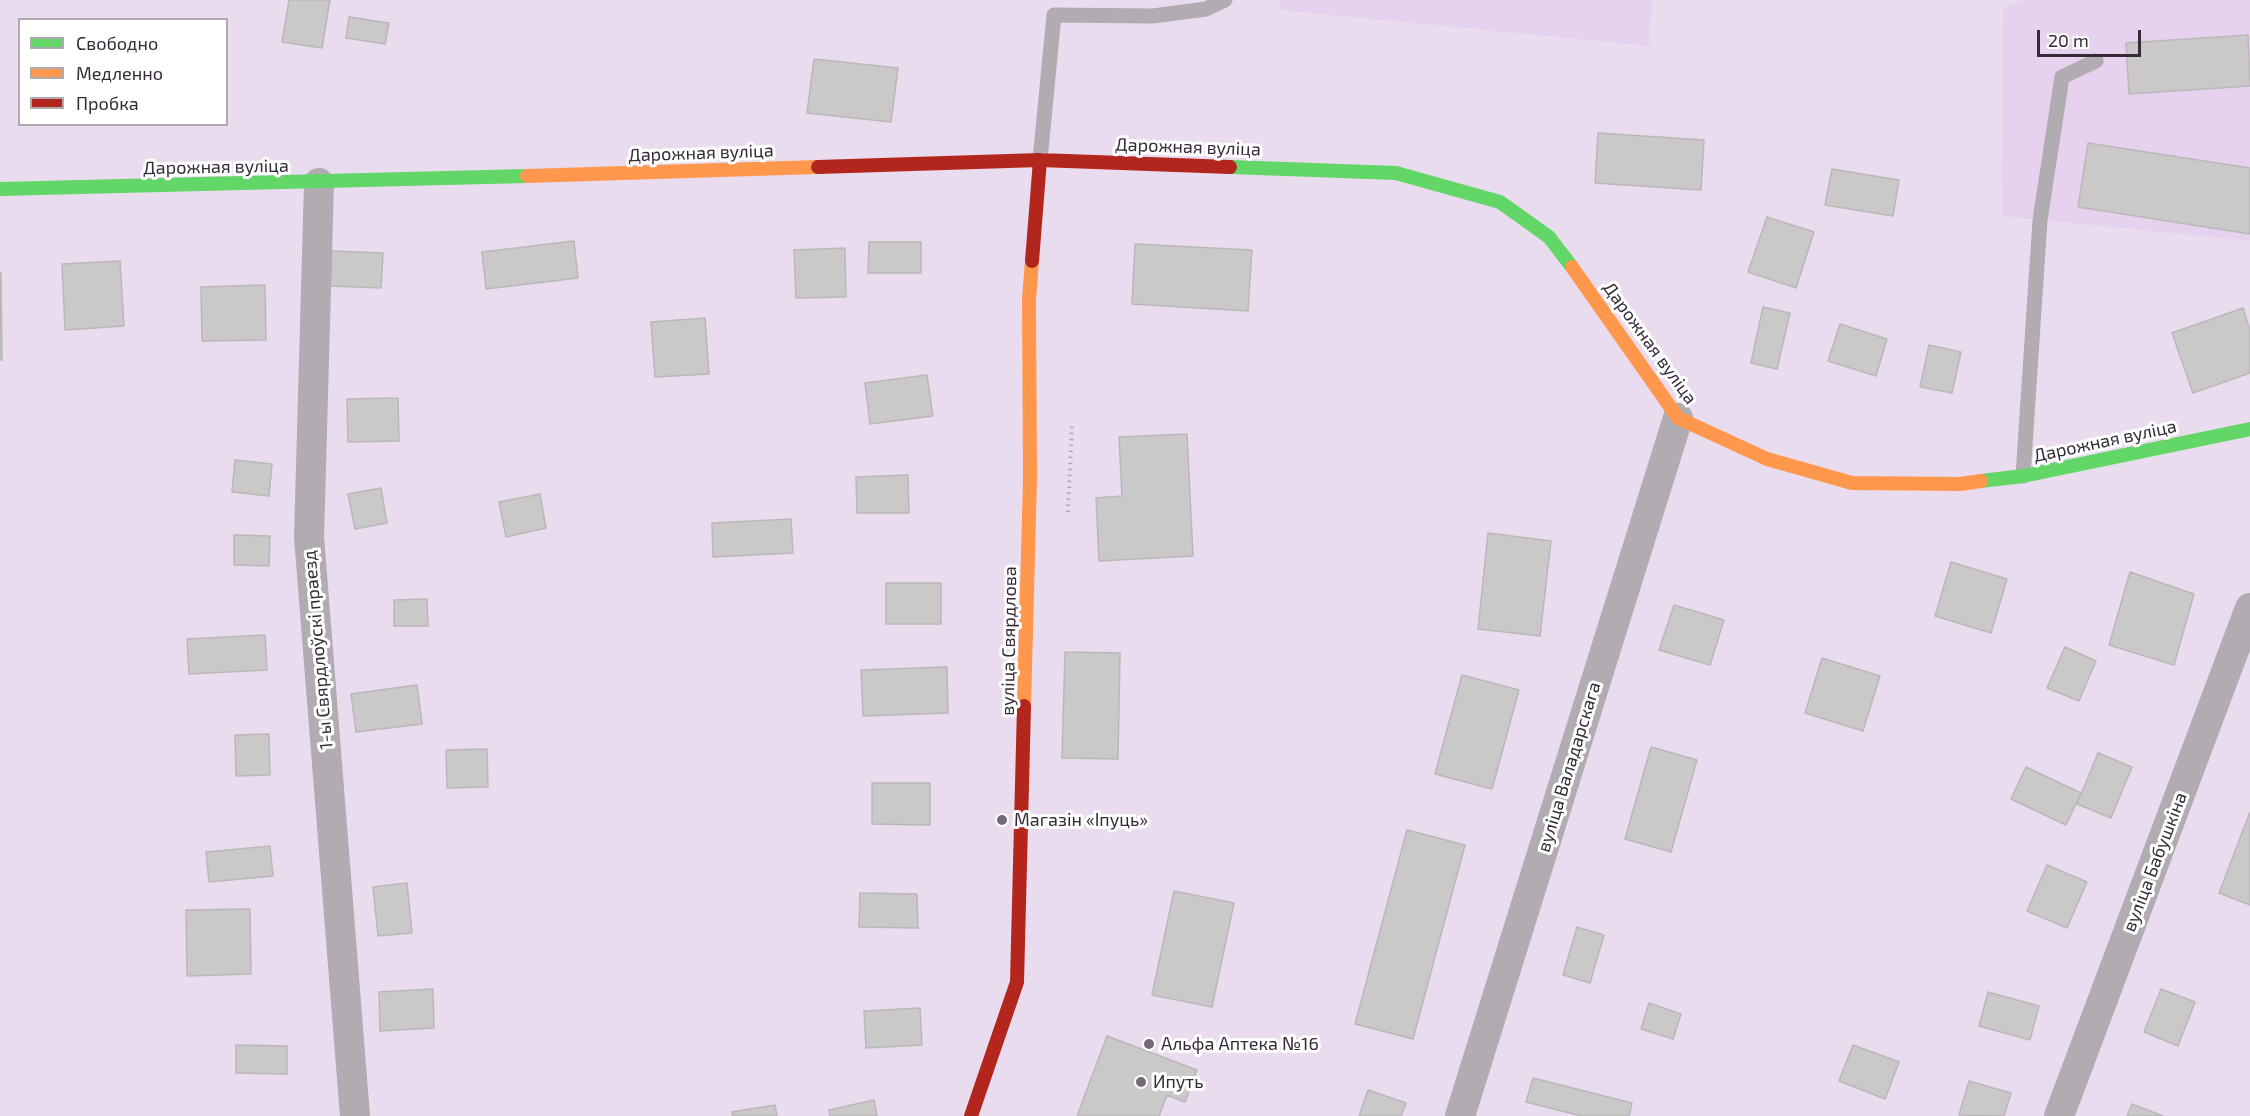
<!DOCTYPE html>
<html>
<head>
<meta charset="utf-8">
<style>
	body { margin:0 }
	#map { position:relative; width:2250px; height:1116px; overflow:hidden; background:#e8dcee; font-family:"Exo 2",sans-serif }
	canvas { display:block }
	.legend { position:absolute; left:18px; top:18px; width:210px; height:108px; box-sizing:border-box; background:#fff; border:2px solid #aeaaaf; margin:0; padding:8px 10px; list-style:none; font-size:18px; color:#342b37 }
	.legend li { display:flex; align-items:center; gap:12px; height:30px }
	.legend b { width:30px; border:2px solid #aeaaaf }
	.scale { position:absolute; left:2037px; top:30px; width:104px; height:27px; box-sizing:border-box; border:3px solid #342b37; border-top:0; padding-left:8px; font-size:18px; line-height:21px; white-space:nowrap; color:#342b37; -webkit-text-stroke:4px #fff; paint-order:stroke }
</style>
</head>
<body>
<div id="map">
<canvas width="2250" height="1116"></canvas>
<ul class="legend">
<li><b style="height:8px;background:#63d668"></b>Свободно</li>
<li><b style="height:8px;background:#ff974d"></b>Медленно</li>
<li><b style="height:8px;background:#b3261e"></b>Пробка</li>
</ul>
<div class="scale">20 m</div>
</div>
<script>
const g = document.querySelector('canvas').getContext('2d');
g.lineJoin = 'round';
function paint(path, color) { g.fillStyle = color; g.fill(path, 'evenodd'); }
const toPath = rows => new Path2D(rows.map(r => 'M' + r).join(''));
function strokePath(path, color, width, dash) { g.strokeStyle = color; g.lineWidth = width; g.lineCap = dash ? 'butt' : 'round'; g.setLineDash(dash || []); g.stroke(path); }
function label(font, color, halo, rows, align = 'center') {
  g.font = font + ' "Exo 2",sans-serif'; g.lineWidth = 6; g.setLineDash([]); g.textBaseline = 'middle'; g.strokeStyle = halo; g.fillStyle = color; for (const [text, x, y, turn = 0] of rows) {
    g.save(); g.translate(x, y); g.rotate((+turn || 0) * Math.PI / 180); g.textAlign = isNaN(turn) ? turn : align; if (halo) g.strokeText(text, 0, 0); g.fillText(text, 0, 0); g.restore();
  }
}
paint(toPath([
	[1280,0,1652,0,1649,46,1280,10],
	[2023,0,2250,0,2250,241,2002,216,2003,9]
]), '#e6d2ef');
const building = toPath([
	[289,0,330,0,322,48,282,42,289,0],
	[349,17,389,23,385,44,346,38,349,17],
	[2248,35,2250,86,2129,94,2126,43,2248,35],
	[814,59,898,68,891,122,807,113,814,59],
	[1598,133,1704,140,1701,190,1595,183,1598,133],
	[2088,143,2250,168,2250,234,2078,207,2088,143],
	[1832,169,1899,180,1893,216,1825,205,1832,169],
	[1767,217,1814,232,1796,288,1748,272,1767,217],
	[574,241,578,278,486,289,482,252,574,241],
	[869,242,921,242,921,273,868,273,869,242],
	[1135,244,1252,250,1248,311,1132,304,1135,244],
	[845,248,846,297,796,298,794,250,845,248],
	[332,251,383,253,381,288,330,286,332,251],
	[120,261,124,326,65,330,62,264,120,261],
	[0,273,1,273,2,360,0,360,0,273],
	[265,285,266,340,202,341,201,287,265,285],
	[1763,307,1790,313,1777,369,1751,363,1763,307],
	[2243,308,2250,330,2250,373,2193,393,2172,333,2243,308],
	[705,318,709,374,655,377,651,322,705,318],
	[1840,324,1887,339,1876,376,1828,361,1840,324],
	[1929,345,1961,352,1952,393,1920,387,1929,345],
	[927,375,933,416,870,424,865,383,927,375],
	[398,398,399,441,348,442,347,399,398,398],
	[1187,434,1193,556,1099,561,1096,498,1122,496,1119,437,1187,434],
	[235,460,272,464,269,496,232,492,235,460],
	[908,475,909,513,857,513,856,477,908,475],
	[381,488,387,523,355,529,348,494,381,488],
	[540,494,546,528,506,537,499,502,540,494],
	[791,519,793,553,713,557,712,523,791,519],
	[1488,533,1551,541,1540,636,1478,629,1488,533],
	[234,535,270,536,269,566,234,565,234,535],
	[1951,562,2007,579,1991,633,1935,616,1951,562],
	[2130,572,2194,594,2174,665,2109,645,2130,572],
	[886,583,941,583,941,624,886,624,886,583],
	[427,599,428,626,394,626,394,600,427,599],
	[1674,605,1724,620,1710,665,1659,650,1674,605],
	[265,635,267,670,189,674,187,639,265,635],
	[2065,647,2096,661,2079,701,2047,688,2065,647],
	[1065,652,1120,653,1118,759,1062,758,1065,652],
	[1822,658,1880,676,1863,731,1805,713,1822,658],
	[947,667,948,713,863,716,861,670,947,667],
	[1462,675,1519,690,1492,789,1435,774,1462,675],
	[417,685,422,724,356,732,351,694,417,685],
	[269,734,270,775,236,776,235,735,269,734],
	[1651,747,1697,760,1671,852,1625,839,1651,747],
	[487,749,488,787,447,788,446,750,487,749],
	[2098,753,2132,767,2111,818,2077,804,2098,753],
	[2026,767,2081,793,2066,825,2011,799,2026,767],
	[872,783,930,783,930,825,872,824,872,783],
	[2250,812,2250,905,2219,893,2250,812],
	[1407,830,1465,845,1413,1039,1355,1024,1407,830],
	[270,846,273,876,209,882,206,852,270,846],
	[2047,865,2087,882,2067,928,2027,911,2047,865],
	[407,883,412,933,378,936,373,887,407,883],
	[1174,891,1234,903,1212,1007,1152,995,1174,891],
	[860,893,917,894,918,928,859,927,860,893],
	[250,909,251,974,187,976,186,910,250,909],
	[1577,927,1604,935,1590,983,1563,975,1577,927],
	[433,989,434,1028,380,1031,379,992,433,989],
	[2161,989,2195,1002,2178,1046,2144,1032,2161,989],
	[1988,992,2039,1006,2030,1040,1979,1026,1988,992],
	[1649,1003,1681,1014,1673,1039,1641,1029,1649,1003],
	[920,1008,922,1045,866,1048,864,1011,920,1008],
	[1107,1036,1197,1070,1185,1102,1167,1095,1159,1116,1077,1116,1107,1036],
	[236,1045,287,1046,287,1074,236,1073,236,1045],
	[1853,1045,1899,1062,1885,1099,1839,1081,1853,1045],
	[1533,1078,1632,1103,1629,1116,1581,1116,1526,1102,1533,1078],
	[1969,1081,2011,1093,2004,1116,1959,1115,1969,1081],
	[1368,1090,1406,1103,1401,1116,1359,1116,1368,1090],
	[874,1100,877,1116,830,1116,829,1110,874,1100],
	[2132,1104,2163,1116,2127,1116,2132,1104],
	[775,1105,777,1116,733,1116,732,1112,775,1105]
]);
paint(building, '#cbc8c9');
strokePath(building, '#bab7b9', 1.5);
strokePath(toPath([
	[1068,512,1072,426]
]), '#afaab2', 4, [1.5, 4.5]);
strokePath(toPath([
	[1040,160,1054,15,1153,16,1206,9,1225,0],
	[2023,476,2040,220,2062,77,2096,61]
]), '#b0acb2', 15);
strokePath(toPath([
	[319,183,309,537,355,1116],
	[1460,1116,1678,418],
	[2059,1116,2250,608]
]), '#b0acb2', 30);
strokePath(toPath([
	[1230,167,1396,173,1500,202,1549,237,1572,267],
	[0,189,527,176],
	[1981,481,2023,476,2250,429]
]), '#63d668', 14);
strokePath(toPath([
	[527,176,818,167],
	[1572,267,1678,418,1767,459,1852,483,1960,484,1981,481],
	[1024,706,1030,478,1029,299,1032,261]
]), '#ff974d', 14);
strokePath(toPath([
	[818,167,1040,160,1230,167],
	[1032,261,1040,160],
	[971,1116,1017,982,1024,706]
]), '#b3261e', 14);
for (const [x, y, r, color] of [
	[1002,820,6,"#736977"],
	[1149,1044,6,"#736977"],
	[1141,1082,6,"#736977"]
]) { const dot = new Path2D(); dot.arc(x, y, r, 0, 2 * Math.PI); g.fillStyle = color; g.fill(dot); strokePath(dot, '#fff', 2); }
label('18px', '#342b37', '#fff', [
	["Дарожная вуліца",1188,147,2],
	["Дарожная вуліца",701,153,-2],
	["Дарожная вуліца",216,167,-1],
	["Дарожная вуліца",1650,343,54],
	["Дарожная вуліца",2105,441,-12],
	["вуліца Свярдлова",1009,641,-89],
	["1-ы Свярдлоўскі праезд",318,650,-95],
	["вуліца Валадарскага",1569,767,-73],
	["вуліца Бабушкіна",2155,862,-69]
]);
label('18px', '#342b37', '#fff', [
	["Магазін «Іпуць»",1014,820],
	["Альфа Аптека №16",1161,1044],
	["Ипуть",1153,1082]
], 'left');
</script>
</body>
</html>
